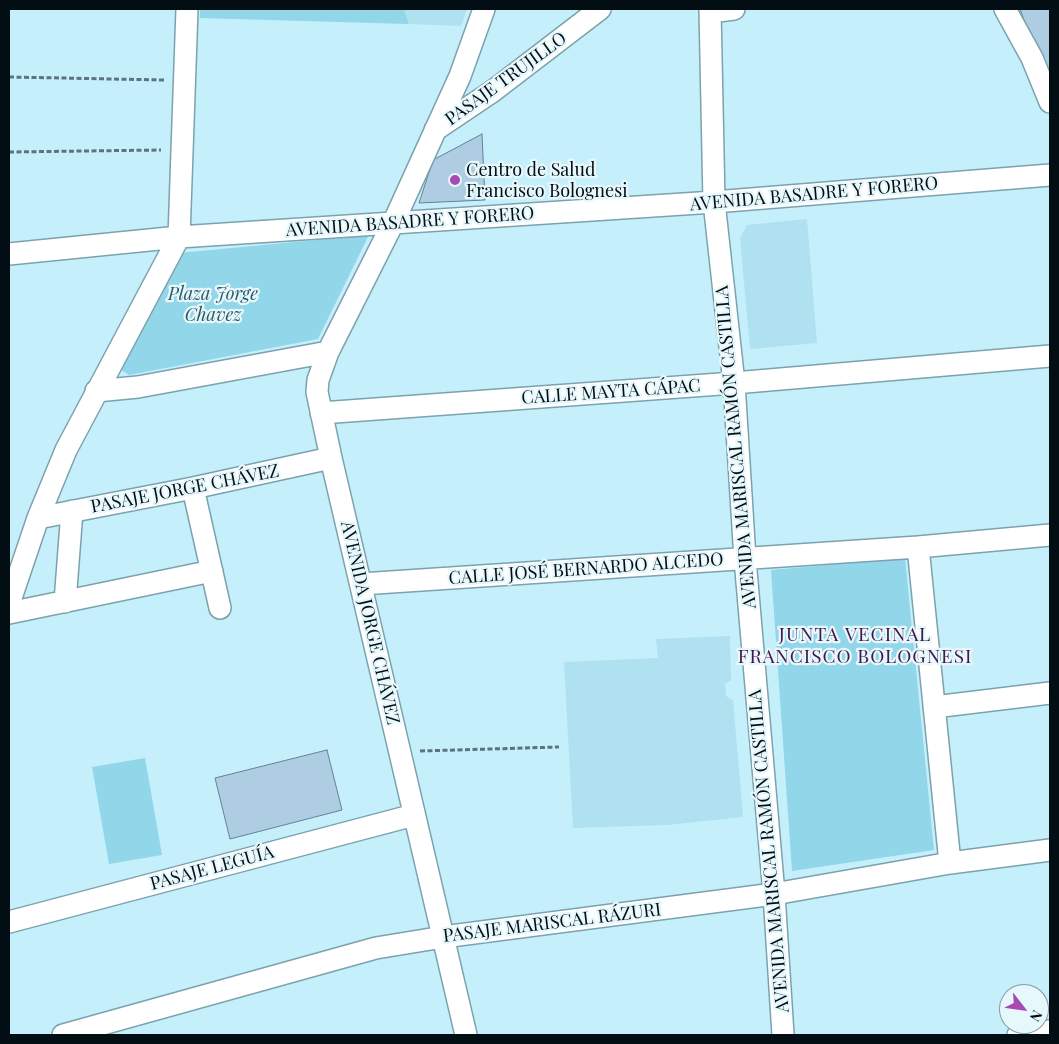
<!DOCTYPE html>
<html>
<head>
<meta charset="utf-8">
<style>
	body { margin:0 }
	#map { position:relative; width:1059px; height:1044px; overflow:hidden; background:#c6effc; font-family:"Playfair Display",serif }
	canvas { display:block }
	.frame { position:absolute; inset:0; border:10px solid #020e13; pointer-events:none }
	.north { position:absolute; left:999px; top:984px; width:50px; height:50px; box-sizing:border-box; background:#e7f8fd; border:1px solid #8b9a9f; border-radius:50%; rotate:120deg; font-size:14px; font-weight:700; line-height:20px; text-align:center; color:#020e13 }
	.north::after { content:''; display:block; margin:auto; width:18px; height:22px; background:#a74ab4; clip-path:polygon(50% 0,100% 100%,50% 72%,0 100%) }
</style>
</head>
<body>
<div id="map">
<canvas width="1059" height="1044"></canvas>
<div class="frame"></div>
<div class="north">N</div>
</div>
<script>
const g = document.querySelector('canvas').getContext('2d');
g.lineJoin = 'round';
function paint(path, color) { g.fillStyle = color; g.fill(path, 'evenodd'); }
const toPath = rows => new Path2D(rows.map(r => 'M' + r).join(''));
function strokePath(path, color, width, dash) { g.strokeStyle = color; g.lineWidth = width; g.lineCap = dash ? 'butt' : 'round'; g.setLineDash(dash || []); g.stroke(path); }
function label(font, color, halo, rows, align = 'center') {
  g.font = font + ' "Playfair Display",serif'; g.lineWidth = 4.5; g.setLineDash([]); g.textBaseline = 'middle'; g.strokeStyle = halo; g.fillStyle = color; for (const [text, x, y, turn = 0] of rows) {
    g.save(); g.translate(x, y); g.rotate((+turn || 0) * Math.PI / 180); g.textAlign = isNaN(turn) ? turn : align; if (halo) g.strokeText(text, 0, 0); g.fillText(text, 0, 0); g.restore();
  }
}
paint(toPath([
	[404,9,467,9,461,26,409,24],
	[807,219,817,343,750,349,740,238,747,225],
	[730,636,731,680,725,684,726,696,733,700,743,817,667,825,573,828,564,662,658,658,656,639]
]), '#b0e1f0');
paint(toPath([
	[200,9,404,9,409,24,200,18],
	[369,235,318,339,129,375,118,368,179,253],
	[905,558,934,850,792,871,771,570],
	[145,758,162,855,109,864,92,767]
]), '#91d6e9');
const building = toPath([
	[1020,9,1050,9,1050,91,1020,9],
	[482,134,485,200,419,203,433,160,482,134],
	[327,750,342,810,230,839,215,778,327,750]
]);
paint(building, '#aecde3');
strokePath(building, '#638195', 1);
const minor = toPath([
	[710,9,714,202,734,383,745,559,774,894,783,1035],
	[1005,9,1032,58,1050,102],
	[710,12,734,9],
	[435,130,493,91,600,9],
	[9,254,179,237,714,202,1050,175],
	[96,391,138,387,328,352],
	[321,413,734,383,1050,356],
	[193,488,220,608],
	[38,518,193,488,331,458],
	[918,547,950,863],
	[361,584,918,547,1050,535],
	[65,602,72,511],
	[9,604,38,518,66,450,179,237,187,9],
	[9,613,212,571],
	[934,707,1050,693],
	[9,922,414,815],
	[63,1035,376,948,443,937,774,894,950,863,1050,850],
	[466,1035,331,458,317,392,318,380,328,352,395,219,460,76,484,9],
	[1018,1035,1050,1031]
]);
strokePath(minor, '#7ba2ae', 24);
strokePath(toPath([
	[9,77,164,80],
	[9,152,161,150],
	[420,751,559,747]
]), '#5b747d', 3, [5, 2.5]);
strokePath(minor, '#fff', 21);
for (const [x, y, r, color] of [
	[455,180,6,"#a74ab4"]
]) { const dot = new Path2D(); dot.arc(x, y, r, 0, 2 * Math.PI); g.fillStyle = color; g.fill(dot); strokePath(dot, '#e7f8fd', 2); }
label('18px', '#020e13', '#e7f8fd', [
	["PASAJE TRUJILLO",506,79,-36],
	["AVENIDA BASADRE Y FORERO",814,194,-5],
	["AVENIDA BASADRE Y FORERO",410,222,-4],
	["CALLE MAYTA CÁPAC",611,392,-4],
	["AVENIDA MARISCAL RAMÓN CASTILLA",736,447,-95],
	["PASAJE JORGE CHÁVEZ",185,489,-11],
	["CALLE JOSÉ BERNARDO ALCEDO",586,569,-4],
	["AVENIDA JORGE CHÁVEZ",370,623,77],
	["AVENIDA MARISCAL RAMÓN CASTILLA",769,851,-95],
	["PASAJE LEGUÍA",212,868,-15],
	["PASAJE MARISCAL RÁZURI",552,923,-7]
]);
label('18px', '#020e13', '#e7f8fd', [
	["Centro de Salud",466,170],
	["Francisco Bolognesi",466,191]
], 'left');
label('italic 18px', '#2b5966', '#e7f8fd', [
	["Plaza Jorge",213,294],
	["Chavez",213,315]
]);
g.letterSpacing = '1px';
label('19px', '#44174a', '#e7f8fd', [
	["JUNTA VECINAL",855,635],
	["FRANCISCO BOLOGNESI",855,657]
]);
g.letterSpacing = '0px';
</script>
</body>
</html>
